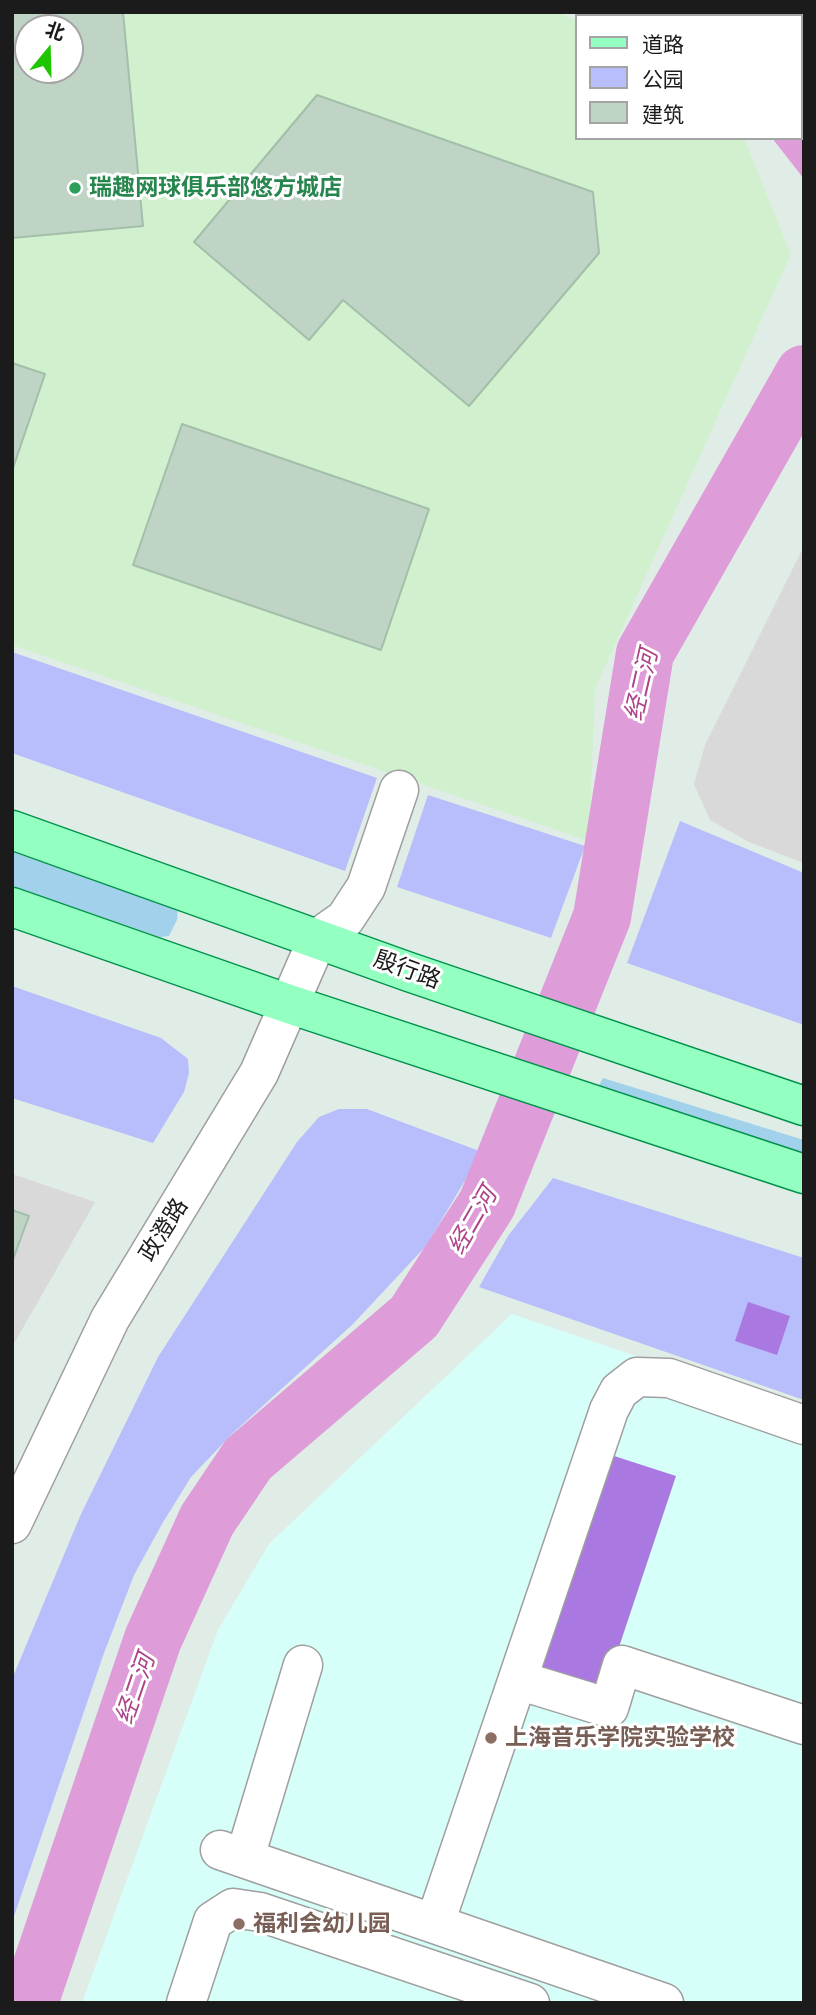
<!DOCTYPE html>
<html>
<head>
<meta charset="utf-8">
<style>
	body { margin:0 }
	#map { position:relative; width:816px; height:2015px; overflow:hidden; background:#e0ede7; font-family:Raleway,"Noto Sans SC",sans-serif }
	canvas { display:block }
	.frame { position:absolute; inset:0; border:14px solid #1b1b1b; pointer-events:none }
	.legend { position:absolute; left:575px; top:14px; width:228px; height:126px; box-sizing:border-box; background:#fff; border:2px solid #a4a4a4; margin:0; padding:9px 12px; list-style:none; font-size:21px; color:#1b1b1b }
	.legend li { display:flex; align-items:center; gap:14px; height:35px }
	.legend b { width:35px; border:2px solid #a4a4a4 }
	.north { position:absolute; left:14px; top:14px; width:70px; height:70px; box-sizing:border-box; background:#fff; border:2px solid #a4a4a4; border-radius:50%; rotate:19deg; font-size:19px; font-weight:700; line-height:28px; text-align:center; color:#1b1b1b }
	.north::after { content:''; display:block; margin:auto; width:24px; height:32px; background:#1ec600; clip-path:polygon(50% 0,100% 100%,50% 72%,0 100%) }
</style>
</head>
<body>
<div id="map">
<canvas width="816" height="2015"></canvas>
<div class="frame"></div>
<ul class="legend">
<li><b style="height:9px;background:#93ffc0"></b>道路</li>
<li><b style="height:19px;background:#b8bdfb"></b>公园</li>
<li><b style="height:19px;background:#c0d4c6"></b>建筑</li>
</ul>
<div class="north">北</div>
</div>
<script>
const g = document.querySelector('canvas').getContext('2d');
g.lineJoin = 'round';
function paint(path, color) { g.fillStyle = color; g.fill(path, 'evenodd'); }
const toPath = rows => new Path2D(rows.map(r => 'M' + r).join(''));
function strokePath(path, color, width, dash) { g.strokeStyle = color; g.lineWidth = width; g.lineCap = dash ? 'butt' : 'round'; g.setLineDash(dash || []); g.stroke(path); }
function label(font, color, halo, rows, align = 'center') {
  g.font = font + ' Raleway,"Noto Sans SC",sans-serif'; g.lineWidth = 6; g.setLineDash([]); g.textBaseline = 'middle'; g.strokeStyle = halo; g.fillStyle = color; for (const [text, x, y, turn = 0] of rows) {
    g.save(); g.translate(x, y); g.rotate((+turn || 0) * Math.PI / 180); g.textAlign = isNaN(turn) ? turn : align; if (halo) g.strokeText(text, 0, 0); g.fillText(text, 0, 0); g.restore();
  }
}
paint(toPath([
	[804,546,804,863,749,842,710,820,694,784,705,745],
	[12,1174,95,1202,12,1347]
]), '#d8d9d8');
paint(toPath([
	[12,12,559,12,576,21,576,138,744,138,791,254,595,689,589,841,12,645],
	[28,28,70,28,70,70,28,70]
]), '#d1f0cd');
paint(toPath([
	[512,1314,804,1413,804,2003,82,2003,218,1630,269,1544]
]), '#d7fff9');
paint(toPath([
	[12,852,178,908,177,920,169,936,160,937,12,886],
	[603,1078,804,1140,804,1158,598,1087]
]), '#a2d1eb');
paint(toPath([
	[12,652,377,778,345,871,12,753],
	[428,795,585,846,551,938,397,887],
	[680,821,804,873,804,1025,627,963],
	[12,986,161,1038,188,1059,189,1073,184,1092,153,1143,12,1098],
	[339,1109,367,1109,482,1152,426,1246,353,1324,233,1433,191,1477,162,1524,134,1575,104,1653,12,1922,12,1679,81,1514,158,1357,297,1142,319,1117],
	[553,1178,804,1258,804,1400,479,1287,508,1236]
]), '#b8bdfb');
paint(toPath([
	[748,1302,790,1316,777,1355,735,1341],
	[608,1454,676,1476,602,1698,534,1675]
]), '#a979e1');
paint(toPath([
	[784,12,804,12,804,179,772,138,800,138,800,16,781,16]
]), '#de9dd9');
strokePath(toPath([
	[715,12,724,16],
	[29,2003,153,1639,207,1520,248,1459,414,1317,487,1204,602,917,645,653,804,374]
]), '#de9dd9', 58);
const building = toPath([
	[12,12,123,12,143,226,12,238,12,12],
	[28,28,70,28,70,70,28,70,28,28],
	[317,95,593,192,599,253,469,406,343,300,309,340,194,242,317,95],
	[12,363,45,374,12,471,12,363],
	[182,424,429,509,381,650,133,565,182,424],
	[12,1210,29,1216,12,1262,12,1210]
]);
paint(building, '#c0d4c6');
strokePath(building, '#a2bfaa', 2);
const minor = toPath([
	[12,1524,110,1319,259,1073,318,938,345,919,366,887,399,790],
	[518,1680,609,1708,622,1665,804,1725],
	[220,1850,664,2003],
	[245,1857,303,1665],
	[435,1923,609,1410,619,1391,637,1377,669,1378,804,1425],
	[186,2003,213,1921,233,1908,260,1912,530,2003]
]);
const major = toPath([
	[12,830,409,972,804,1106],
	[12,907,289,1004,804,1174]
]);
strokePath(minor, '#9f9f9f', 41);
strokePath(major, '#00924b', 41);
strokePath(minor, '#fff', 38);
strokePath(major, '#93ffc0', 38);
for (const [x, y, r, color] of [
	[75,188,7,"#2e9e5b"],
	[491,1738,7,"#8d6e63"],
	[239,1924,7,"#8d6e63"]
]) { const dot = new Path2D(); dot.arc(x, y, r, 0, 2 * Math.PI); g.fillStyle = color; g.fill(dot); strokePath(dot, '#fff', 2.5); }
label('bold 23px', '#27864d', '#fff', [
	["瑞趣网球俱乐部悠方城店",89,188]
], 'left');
label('23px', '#1b1b1b', '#fff', [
	["殷行路",407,970,20],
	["政澄路",164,1230,-58]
]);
label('bold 23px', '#785e54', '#fff', [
	["上海音乐学院实验学校",505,1738],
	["福利会幼儿园",253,1924]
], 'left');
label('italic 24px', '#ad4489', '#fff', [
	["经二河",642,685,-77],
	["经二河",473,1221,-60],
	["经二河",136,1689,-71]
]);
</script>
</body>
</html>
